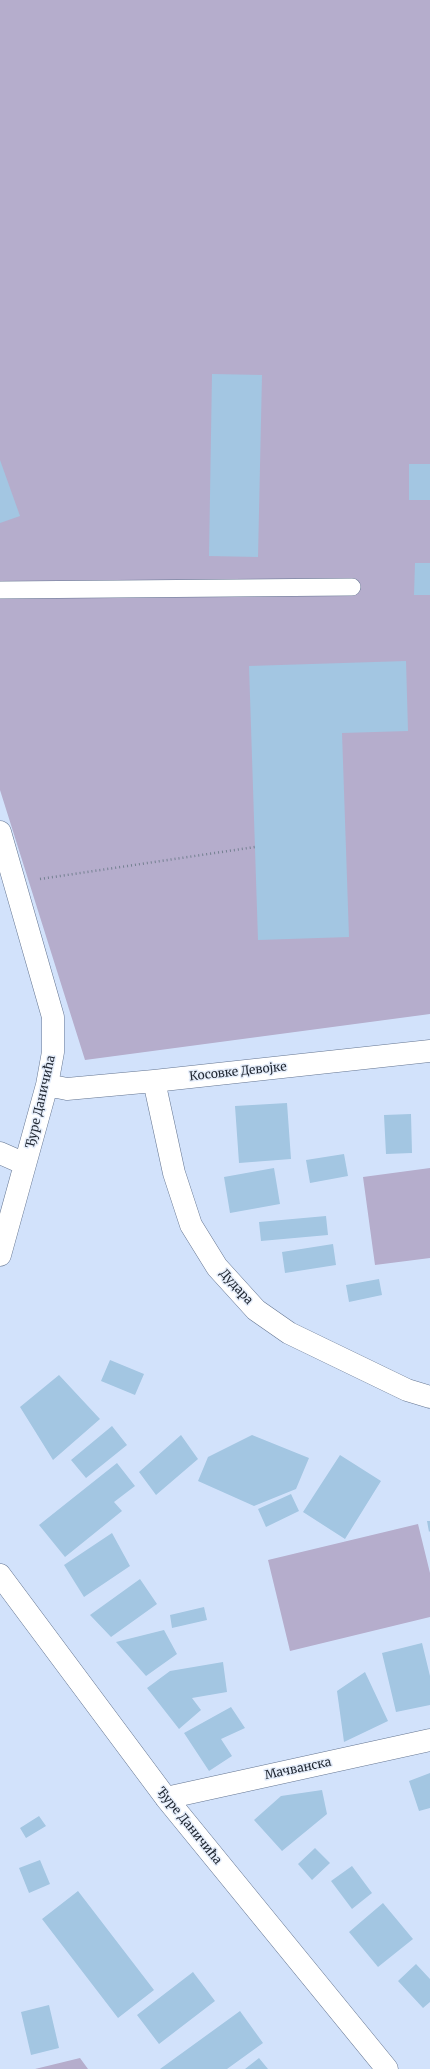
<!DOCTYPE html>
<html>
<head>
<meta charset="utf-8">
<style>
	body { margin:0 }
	canvas { display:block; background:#d2e2fb }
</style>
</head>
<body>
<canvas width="430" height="2069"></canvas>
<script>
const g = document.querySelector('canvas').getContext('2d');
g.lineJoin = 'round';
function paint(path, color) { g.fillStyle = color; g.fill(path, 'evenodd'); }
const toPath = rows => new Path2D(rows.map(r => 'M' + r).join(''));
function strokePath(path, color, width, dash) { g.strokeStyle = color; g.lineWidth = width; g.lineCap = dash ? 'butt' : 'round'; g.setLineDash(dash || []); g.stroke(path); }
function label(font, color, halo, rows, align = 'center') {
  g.font = font + ' Merriweather,serif'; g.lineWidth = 3; g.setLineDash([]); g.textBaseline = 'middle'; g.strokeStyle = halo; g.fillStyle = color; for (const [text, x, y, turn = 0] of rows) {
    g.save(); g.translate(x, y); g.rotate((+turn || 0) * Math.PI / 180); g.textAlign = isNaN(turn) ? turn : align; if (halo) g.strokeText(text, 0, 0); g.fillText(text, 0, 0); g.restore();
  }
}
paint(toPath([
	[0,0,430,0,430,1014,85,1060,0,790],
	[430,1168,430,1258,375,1265,363,1177],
	[418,1524,430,1573,430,1617,290,1651,268,1560],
	[80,2058,88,2069,35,2069]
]), '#b5adcc');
paint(toPath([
	[212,374,262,375,258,557,209,556],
	[0,460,20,516,0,523],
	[409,464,430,464,430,500,409,500],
	[415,563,430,563,430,595,414,595],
	[406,661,408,731,342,733,349,937,258,940,249,666],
	[287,1103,291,1159,239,1163,235,1106],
	[411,1114,412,1153,386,1154,384,1115],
	[344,1154,348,1176,310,1183,306,1160],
	[274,1168,280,1204,230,1213,224,1177],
	[326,1216,328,1235,261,1241,259,1222],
	[333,1244,336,1265,285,1273,282,1252],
	[379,1279,382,1295,349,1302,346,1285],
	[110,1360,144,1374,135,1395,101,1381],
	[59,1375,100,1419,53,1460,20,1407],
	[112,1426,127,1445,86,1478,71,1460],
	[181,1435,198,1459,156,1495,139,1472],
	[252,1435,309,1458,296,1489,254,1506,198,1481,208,1457],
	[340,1455,381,1481,345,1539,303,1512],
	[117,1463,135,1486,114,1502,122,1511,65,1557,39,1525],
	[291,1494,299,1511,266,1527,258,1509],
	[427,1521,430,1521,430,1531,429,1532],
	[112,1533,130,1566,84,1597,64,1565],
	[140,1579,157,1604,111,1637,90,1615],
	[204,1607,207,1620,172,1628,170,1615],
	[164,1630,177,1654,146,1676,116,1642],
	[422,1643,430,1676,430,1705,396,1712,382,1653],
	[223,1662,227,1692,192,1698,201,1710,179,1729,147,1688,170,1671],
	[365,1672,388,1721,344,1742,337,1691],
	[231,1707,245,1728,221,1739,232,1756,209,1771,184,1733],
	[430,1773,430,1808,419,1811,409,1781],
	[322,1790,327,1814,282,1851,254,1820,281,1796],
	[39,1816,46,1826,26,1838,20,1828],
	[315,1848,330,1863,312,1880,298,1864],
	[40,1860,50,1884,29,1893,19,1868],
	[352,1866,372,1893,352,1909,331,1881],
	[78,1891,154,1990,118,2018,42,1919],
	[383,1903,413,1939,378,1967,349,1932],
	[416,1964,430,1979,430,2002,423,2008,398,1981],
	[193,1972,215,2001,159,2044,137,2015],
	[49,2005,59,2048,31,2055,21,2012],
	[240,2011,263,2043,227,2069,160,2069],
	[259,2058,268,2069,245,2069]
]), '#a3c6e2');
const lane = toPath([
	[0,590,352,587]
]);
const street = toPath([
	[0,832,53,1017,53,1052,47,1085,0,1255],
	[154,1081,174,1173,191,1225,217,1267,256,1310,289,1333,407,1390,430,1397],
	[47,1085,67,1089,154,1081,430,1051],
	[0,1153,25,1164],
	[0,1575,166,1798,387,2069],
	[166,1798,430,1740]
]);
strokePath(lane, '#647591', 18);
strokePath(street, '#647591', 23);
strokePath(toPath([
	[40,879,255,847]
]), '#748091', 2.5, [1, 3]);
strokePath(lane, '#fff', 17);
strokePath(street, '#fff', 22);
label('12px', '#1f2631', '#e6eefb', [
	["Косовке Девојке",238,1072,-6],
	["Ђуре Даничића",41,1102,-77],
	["Дудара",236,1287,48],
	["Мачванска",298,1769,-12],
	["Ђуре Даничића",189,1826,51]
]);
</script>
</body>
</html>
